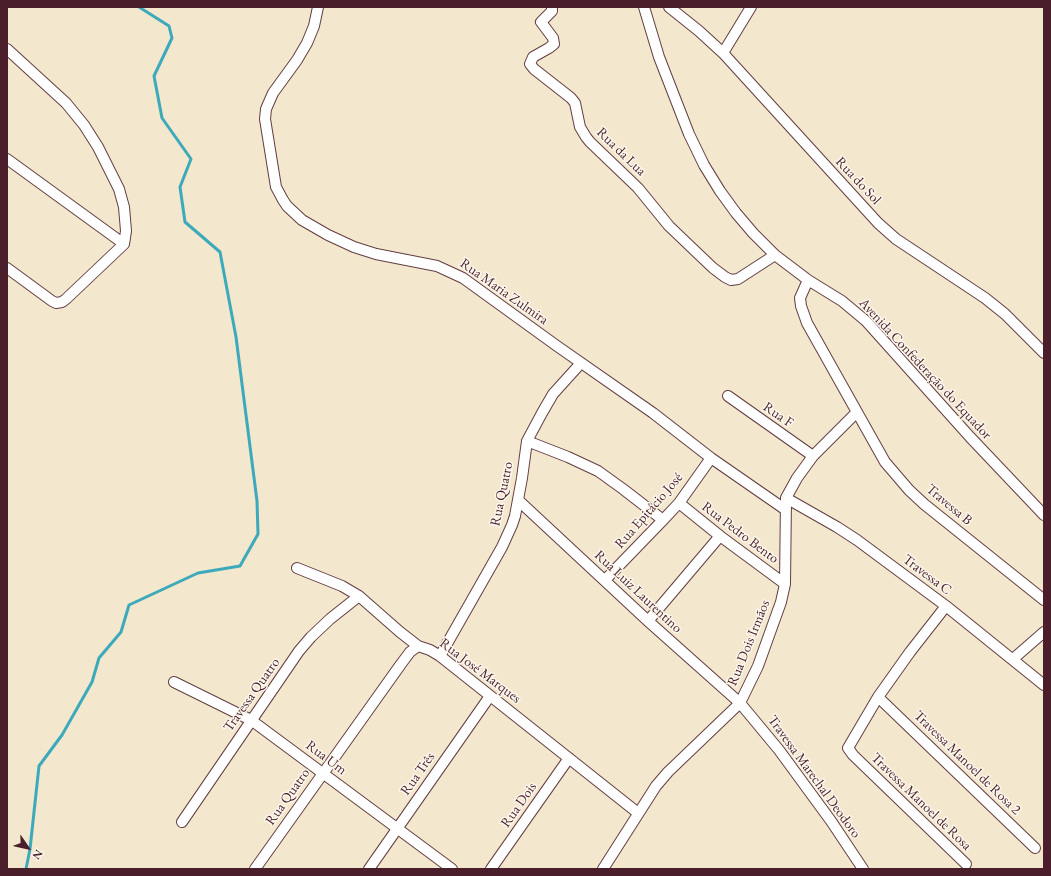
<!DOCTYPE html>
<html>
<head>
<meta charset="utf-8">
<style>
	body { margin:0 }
	#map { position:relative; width:1051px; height:876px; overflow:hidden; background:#f3e7cd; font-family:"EB Garamond",serif }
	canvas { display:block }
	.frame { position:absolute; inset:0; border:8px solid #4a1f2b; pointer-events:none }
	.north { position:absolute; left:8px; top:828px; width:40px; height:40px; -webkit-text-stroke:3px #fbf7ec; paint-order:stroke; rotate:124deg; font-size:11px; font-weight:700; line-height:16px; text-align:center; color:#4a1f2b }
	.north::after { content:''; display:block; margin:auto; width:14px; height:18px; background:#4a1f2b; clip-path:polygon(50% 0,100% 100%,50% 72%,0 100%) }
</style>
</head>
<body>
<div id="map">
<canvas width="1051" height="876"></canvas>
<div class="frame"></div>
<div class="north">N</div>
</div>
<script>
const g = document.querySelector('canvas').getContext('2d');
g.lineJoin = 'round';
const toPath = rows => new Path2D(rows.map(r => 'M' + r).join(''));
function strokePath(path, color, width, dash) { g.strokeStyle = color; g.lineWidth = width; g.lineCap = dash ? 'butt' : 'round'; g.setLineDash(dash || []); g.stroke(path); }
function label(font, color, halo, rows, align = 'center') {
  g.font = font + ' "EB Garamond",serif'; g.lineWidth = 3; g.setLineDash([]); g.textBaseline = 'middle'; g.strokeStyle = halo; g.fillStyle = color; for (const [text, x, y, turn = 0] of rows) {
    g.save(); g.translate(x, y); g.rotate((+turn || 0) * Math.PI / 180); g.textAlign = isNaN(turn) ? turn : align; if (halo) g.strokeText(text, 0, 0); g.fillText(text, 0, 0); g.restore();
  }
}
strokePath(toPath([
	[26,869,30,849,39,766,62,735,92,682,99,658,121,632,129,605,198,573,240,566,258,534,257,501,236,337,220,252,185,222,180,187,191,159,162,118,154,76,172,38,169,26,139,7]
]), '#3caaba', 3);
const minor = toPath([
	[318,7,314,26,307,43,297,60,273,93,266,109,265,119,276,187,283,200,287,206,302,220,328,235,354,247,376,254,437,266,463,278,557,346,653,413,711,458,786,510],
	[552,7,552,11,541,22,553,38,554,44,549,48,533,57,530,64,534,69,571,98,575,103,580,127,586,137,590,142,638,188,669,226,713,268,725,277,731,280,738,279,775,255],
	[644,7,659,57,689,134,704,165,720,191,736,213,753,233,775,255,808,280,842,301,866,321,970,437,1044,515],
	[669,7,699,31,723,53,878,223,896,239,985,298,1005,314,1044,353],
	[7,49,66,103,84,125,98,147,119,189,124,207,126,231,124,244,66,299,62,302,56,303,52,301,7,268],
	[723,53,751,7],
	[7,159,124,244],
	[808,280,800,298,801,306,807,323,885,462,909,490,924,504,1044,600],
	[728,396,813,456],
	[527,441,568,457,598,471,623,489,663,520],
	[786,498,837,527,857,540,946,606,1044,685],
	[518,500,648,621,740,703,779,750,831,821,863,869],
	[679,503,720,536,785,584],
	[297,568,342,586,359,596,400,632,418,646,430,650,440,656,638,813],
	[605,580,663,520,679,503,711,458],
	[946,606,910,652,878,697,848,748,853,755,966,864],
	[648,621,720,536],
	[440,656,502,547,512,525,515,516,522,478,527,441,542,413,553,394,581,363],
	[1013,659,1044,632],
	[174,682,251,720,452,869],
	[878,697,1035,848],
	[182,822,299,651,311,637,330,619,359,596],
	[255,869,401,664,410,652,418,646],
	[369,869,490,696],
	[491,869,569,758],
	[603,869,656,786,668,772,740,703,758,666,781,602,785,584,786,498,797,478,813,456,856,413]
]);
strokePath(minor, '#633d43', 12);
strokePath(minor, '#fff', 10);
label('14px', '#4a1f2b', '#fbf7ec', [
	["Rua da Lua",621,152,44],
	["Rua do Sol",858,181,47],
	["Rua Maria Zulmira",504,292,35],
	["Avenida Confederação do Equador",925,369,47],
	["Rua F",778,415,35],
	["Rua Quatro",502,494,-78],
	["Travessa B",949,505,40],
	["Rua Epitácio José",649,511,-49],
	["Rua Pedro Bento",740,533,37],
	["Travessa C",927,575,37],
	["Rua Luiz Laurentino",638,592,43],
	["Rua Dois Irmãos",749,643,-68],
	["Rua José Marques",480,671,37],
	["Travessa Quatro",252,695,-55],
	["Rua Um",326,758,37],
	["Travessa Manoel de Rosa 2",967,763,44],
	["Rua Três",418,774,-55],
	["Travessa Marechal Deodoro",814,777,54],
	["Rua Quatro",288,797,-55],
	["Travessa Manoel de Rosa",921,802,44],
	["Rua Dois",519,805,-55]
]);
</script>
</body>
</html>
